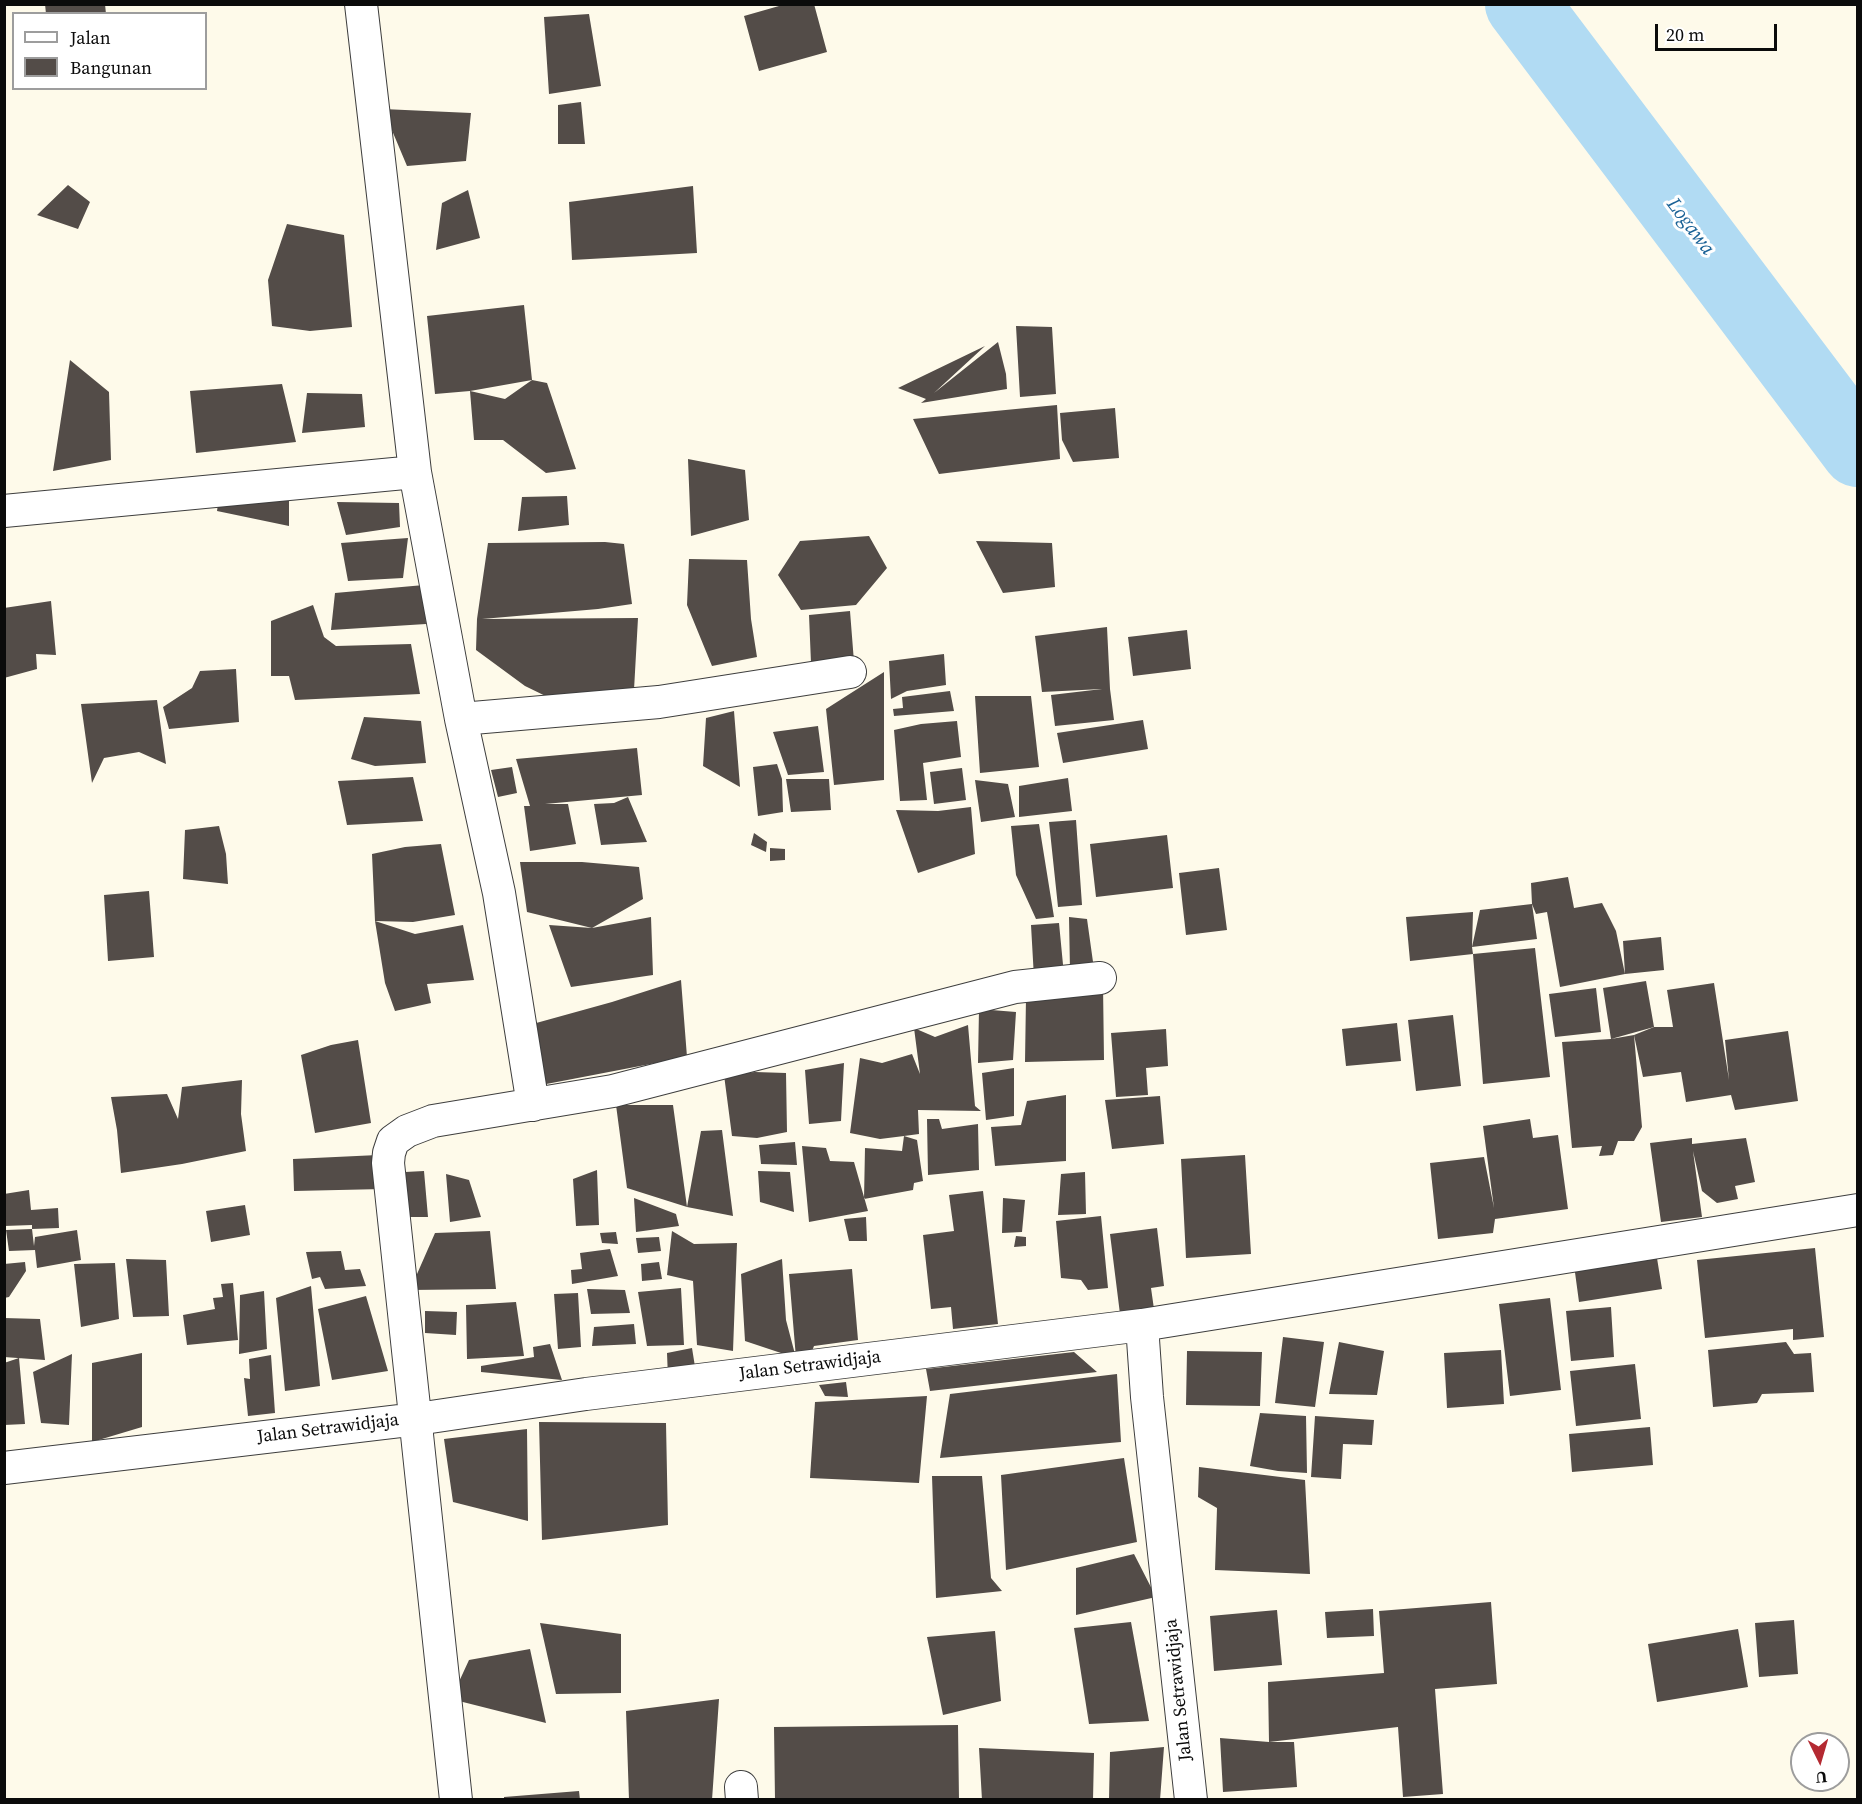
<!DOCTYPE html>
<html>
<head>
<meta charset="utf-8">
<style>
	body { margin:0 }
	#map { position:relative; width:1862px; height:1804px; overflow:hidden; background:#fefaea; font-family:"Source Serif 4",serif }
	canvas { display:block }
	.frame { position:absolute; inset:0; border:6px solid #0b0b0b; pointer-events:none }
	.legend { position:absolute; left:12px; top:12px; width:195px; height:78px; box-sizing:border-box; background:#fff; border:2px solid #9d9d9d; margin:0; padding:8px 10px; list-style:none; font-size:18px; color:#0b0b0b }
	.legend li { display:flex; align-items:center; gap:12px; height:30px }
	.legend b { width:30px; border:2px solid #9d9d9d }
	.north { position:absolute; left:1790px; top:1732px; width:60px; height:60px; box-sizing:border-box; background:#fff; border:2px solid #9d9d9d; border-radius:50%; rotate:175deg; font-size:16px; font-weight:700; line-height:24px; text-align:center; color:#0b0b0b }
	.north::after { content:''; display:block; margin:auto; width:21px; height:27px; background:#b42a32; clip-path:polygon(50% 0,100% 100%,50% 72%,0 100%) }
	.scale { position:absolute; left:1655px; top:24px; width:122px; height:27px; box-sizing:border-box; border:3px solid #0b0b0b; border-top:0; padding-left:8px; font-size:18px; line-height:21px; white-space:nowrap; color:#0b0b0b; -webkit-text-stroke:4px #fff; paint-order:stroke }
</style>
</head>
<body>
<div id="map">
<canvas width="1862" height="1804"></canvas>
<div class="frame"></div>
<ul class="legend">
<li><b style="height:8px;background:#fff"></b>Jalan</li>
<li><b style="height:16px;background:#534c48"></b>Bangunan</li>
</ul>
<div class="north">U</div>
<div class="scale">20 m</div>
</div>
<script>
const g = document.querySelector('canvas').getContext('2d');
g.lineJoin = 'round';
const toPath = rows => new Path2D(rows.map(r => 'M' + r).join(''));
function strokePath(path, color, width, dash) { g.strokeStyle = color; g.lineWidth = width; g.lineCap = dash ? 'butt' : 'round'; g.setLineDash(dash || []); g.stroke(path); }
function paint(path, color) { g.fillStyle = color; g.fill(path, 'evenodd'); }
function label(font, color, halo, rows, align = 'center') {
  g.font = font + ' "Source Serif 4",serif'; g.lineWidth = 6; g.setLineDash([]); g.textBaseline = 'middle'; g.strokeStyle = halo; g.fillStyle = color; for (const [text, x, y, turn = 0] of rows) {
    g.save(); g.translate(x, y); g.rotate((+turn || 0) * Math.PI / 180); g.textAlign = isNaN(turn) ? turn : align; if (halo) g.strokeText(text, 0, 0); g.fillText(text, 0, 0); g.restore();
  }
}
strokePath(toPath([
	[1522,4,1858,450]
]), '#b1dbf3', 74);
paint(toPath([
	[45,4,105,4,106,14,46,14],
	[786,4,814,4,827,52,759,71,744,16],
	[589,14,601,86,549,94,544,17],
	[581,102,585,144,558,144,558,105],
	[383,109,471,113,466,161,407,166],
	[68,185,90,202,78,229,37,215],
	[693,186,697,253,572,260,569,202],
	[468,190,480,238,436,250,442,203],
	[287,224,344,235,352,327,310,331,272,326,268,280],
	[524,305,532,380,470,391,505,399,532,380,547,383,576,469,546,473,503,440,474,440,470,391,435,394,427,316],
	[1016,326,1052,327,1056,394,1020,397],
	[998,342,1006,374,1007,389,921,403,926,399,898,388,985,346,934,393],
	[70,360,109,392,111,460,53,471],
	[282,384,296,442,196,453,190,391],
	[307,393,362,394,365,427,302,433],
	[1057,405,1060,459,939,474,913,419],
	[1115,408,1119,458,1073,462,1062,440,1060,413],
	[688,459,745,470,749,520,691,536],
	[289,490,289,526,217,511,219,497],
	[567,496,569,525,518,531,522,497],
	[337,502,399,503,400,527,346,535],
	[869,536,887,568,856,605,801,610,778,575,800,541],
	[408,538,403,578,348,581,341,543],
	[976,541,1052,543,1055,587,1003,593],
	[605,542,624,544,632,604,598,609,482,619,638,618,634,690,564,705,525,686,476,650,477,619,488,543],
	[689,559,747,560,751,619,757,657,712,666,687,605],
	[424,585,426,624,331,630,335,593],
	[51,601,56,655,36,654,37,669,4,678,4,608],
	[313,605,324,637,336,646,411,644,420,694,295,700,289,676,271,676,271,621],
	[850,611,854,662,811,663,809,615],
	[1107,627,1110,689,1114,720,1055,726,1051,695,1102,689,1042,692,1035,636],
	[1187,630,1191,669,1133,676,1128,637],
	[944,654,946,685,907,691,891,699,889,661],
	[236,669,239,722,169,729,163,707,192,688,200,671],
	[884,672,884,780,834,785,826,709],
	[950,691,954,711,894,716,893,709,903,708,902,697],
	[975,696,1031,696,1039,767,980,773],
	[157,700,166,764,139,752,104,758,92,783,81,704],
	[734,711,740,787,703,766,706,718],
	[364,717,421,721,426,763,375,766,351,759],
	[1143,720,1148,749,1063,763,1057,733],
	[957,721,961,757,923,763,927,800,900,801,894,730,921,724],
	[818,726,824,772,788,775,773,732],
	[637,748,642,795,545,804,568,804,576,844,530,851,524,806,530,806,516,759],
	[777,764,782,779,783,812,758,816,753,767],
	[512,767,517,793,498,797,491,770],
	[962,768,966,800,934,804,930,772],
	[413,777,423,821,347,825,338,781],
	[1068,778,1072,811,1019,817,1019,786],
	[786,779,829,779,831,810,791,812],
	[975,780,1008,784,1015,817,981,822],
	[628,797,647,842,601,845,594,804,614,803],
	[971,807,975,854,918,873,896,810,938,811],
	[1076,820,1082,905,1058,907,1049,822],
	[1039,824,1054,917,1036,919,1016,875,1011,826],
	[219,826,226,854,228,884,183,879,185,830],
	[754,833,767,842,766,852,751,845],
	[1167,835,1173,888,1096,897,1090,844],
	[441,844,455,915,413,922,375,921,372,854,405,847],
	[770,848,785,849,785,860,770,861],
	[520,862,582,862,639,867,643,899,592,928,651,917,653,975,571,987,549,925,592,928,527,912],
	[1219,868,1227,930,1186,935,1179,873],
	[1568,877,1574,908,1602,903,1616,931,1625,974,1623,941,1661,937,1664,970,1625,974,1560,987,1547,912,1536,914,1532,904,1531,883],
	[149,891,154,957,108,961,104,895],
	[1532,904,1537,939,1472,947,1473,954,1410,961,1406,917,1473,912,1472,947,1480,910],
	[1069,917,1087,919,1094,969,1070,971],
	[375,921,415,934,463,925,474,980,427,984,431,1003,395,1011,385,983],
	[1059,923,1064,975,1034,978,1031,925],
	[1535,948,1550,1077,1483,1084,1473,954],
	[681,980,687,1057,536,1086,529,1025,612,1002],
	[1646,981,1654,1027,1611,1039,1634,1035,1642,1127,1634,1141,1618,1141,1613,1155,1599,1156,1602,1146,1572,1148,1562,1042,1611,1039,1603,988],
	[1714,983,1729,1080,1725,1040,1788,1031,1798,1101,1735,1110,1731,1095,1686,1102,1681,1072,1643,1077,1634,1035,1654,1027,1673,1027,1667,990],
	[1103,985,1104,1060,1025,1062,1026,997],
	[1596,988,1601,1032,1555,1037,1549,994],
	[979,1009,1016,1012,1013,1060,978,1063],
	[1453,1015,1461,1086,1416,1091,1408,1020],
	[1397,1023,1401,1061,1346,1066,1342,1029],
	[968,1025,975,1106,981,1111,918,1110,919,1134,904,1136,917,1140,923,1181,914,1183,913,1190,864,1199,865,1148,902,1151,904,1136,880,1139,850,1133,860,1058,882,1063,912,1054,920,1074,914,1028,935,1037],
	[1166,1029,1168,1066,1146,1068,1148,1095,1116,1097,1111,1033],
	[358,1040,371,1123,315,1133,301,1055,331,1045],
	[844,1063,841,1121,809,1124,805,1070],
	[1014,1068,1014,1116,986,1120,982,1073],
	[755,1072,786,1073,787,1132,757,1138,732,1136,724,1075],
	[242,1080,241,1114,246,1151,182,1164,121,1173,117,1130,111,1097,167,1094,178,1119,182,1087],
	[1066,1095,1066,1161,995,1166,991,1127,1021,1125,1027,1101],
	[1160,1096,1164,1144,1112,1149,1105,1100],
	[616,1105,673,1105,687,1207,701,1131,722,1130,733,1216,687,1207,627,1188],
	[927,1119,939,1119,942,1129,978,1124,979,1170,928,1175],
	[1530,1119,1533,1138,1558,1135,1568,1209,1495,1219,1493,1233,1438,1239,1430,1163,1484,1157,1494,1208,1483,1126],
	[1692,1138,1692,1144,1746,1138,1755,1182,1735,1186,1738,1199,1717,1203,1702,1191,1693,1151,1702,1217,1661,1222,1650,1143],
	[795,1142,797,1165,761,1164,759,1145],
	[802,1146,826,1148,830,1161,854,1162,868,1211,809,1222],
	[378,1155,383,1189,294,1191,293,1159],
	[1245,1155,1251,1254,1186,1258,1181,1159],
	[597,1170,599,1225,576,1226,573,1179],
	[424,1171,428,1217,409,1217,405,1172],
	[758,1171,790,1172,794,1212,760,1202],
	[1085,1172,1086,1214,1058,1215,1061,1174],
	[446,1174,469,1180,481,1217,450,1222],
	[29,1190,31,1210,58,1208,59,1228,32,1229,32,1225,4,1226,4,1194],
	[983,1191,998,1324,953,1329,951,1307,931,1309,923,1235,954,1231,949,1195],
	[634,1198,676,1214,679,1226,636,1232],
	[1003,1198,1025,1200,1022,1232,1002,1233],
	[245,1205,250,1235,211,1242,206,1211],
	[1101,1216,1108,1288,1088,1290,1081,1280,1061,1278,1056,1221],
	[866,1217,867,1241,849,1241,844,1219],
	[1157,1228,1164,1286,1151,1288,1154,1309,1120,1314,1110,1234],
	[32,1229,34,1246,35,1237,77,1230,81,1260,37,1268,35,1250,9,1251,6,1230],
	[490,1231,496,1289,410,1290,435,1233],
	[672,1231,694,1244,737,1243,733,1351,697,1345,693,1281,667,1275],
	[616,1232,618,1244,602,1243,600,1233],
	[1016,1236,1026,1237,1026,1246,1014,1247],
	[659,1237,661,1251,638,1253,636,1238],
	[1815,1248,1824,1337,1793,1340,1793,1329,1705,1338,1697,1260],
	[610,1249,618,1276,572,1284,571,1270,582,1269,580,1253],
	[341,1251,345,1270,360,1269,366,1286,325,1289,320,1277,312,1279,306,1252],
	[1656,1252,1662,1289,1579,1302,1574,1265],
	[126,1259,166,1260,169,1316,133,1317],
	[782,1259,786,1320,796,1358,745,1341,741,1274],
	[25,1262,26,1271,9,1297,4,1298,4,1264],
	[659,1262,662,1279,642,1281,641,1264],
	[115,1263,119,1319,81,1327,74,1264],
	[852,1269,858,1340,814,1346,810,1356,796,1358,789,1274],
	[233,1283,238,1340,187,1345,183,1315,215,1309,213,1298,223,1297,221,1284],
	[311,1286,320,1386,285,1391,276,1298],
	[681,1288,684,1345,647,1346,638,1292],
	[587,1289,625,1290,630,1313,591,1314],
	[264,1291,267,1349,239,1354,240,1295],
	[578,1293,581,1347,558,1349,554,1294],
	[366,1296,388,1371,332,1380,318,1309],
	[1550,1298,1561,1390,1510,1396,1499,1304],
	[516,1302,524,1356,467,1359,466,1305],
	[1611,1307,1614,1357,1571,1361,1566,1311],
	[425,1311,457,1312,456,1335,425,1333],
	[4,1318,40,1319,45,1360,4,1357],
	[634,1324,636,1344,592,1346,594,1327],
	[1283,1337,1324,1342,1315,1407,1275,1403],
	[1339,1342,1384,1351,1377,1395,1329,1394],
	[1786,1342,1794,1354,1811,1353,1814,1392,1762,1394,1757,1403,1713,1407,1708,1350],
	[550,1344,562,1380,481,1372,481,1366,534,1357,533,1347],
	[692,1348,697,1379,668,1378,667,1353],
	[1501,1350,1504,1404,1447,1408,1444,1353],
	[1187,1351,1262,1352,1260,1406,1186,1405],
	[1074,1352,1097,1372,930,1391,926,1369],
	[142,1353,142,1427,92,1442,92,1363],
	[72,1354,69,1425,41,1423,33,1372],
	[271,1355,275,1413,248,1416,244,1378,250,1379,249,1359],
	[19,1358,25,1424,4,1425,4,1363],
	[1635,1364,1641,1419,1576,1426,1570,1371],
	[1117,1374,1121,1442,940,1458,950,1394],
	[846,1382,848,1397,825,1396,819,1385],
	[927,1396,919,1483,810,1478,815,1402],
	[1260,1413,1306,1416,1307,1473,1278,1471,1250,1466],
	[1315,1416,1374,1420,1372,1445,1343,1444,1341,1479,1311,1477],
	[539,1422,666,1423,668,1525,542,1540],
	[1650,1427,1653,1465,1572,1472,1569,1434],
	[527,1429,528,1521,453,1502,444,1439],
	[1124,1458,1137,1542,1006,1570,1001,1475],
	[1199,1467,1305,1480,1310,1574,1215,1570,1217,1508,1198,1497],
	[932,1476,982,1476,991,1578,1002,1591,936,1598],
	[1134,1554,1156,1597,1076,1615,1076,1568],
	[1491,1602,1497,1684,1435,1689,1443,1794,1403,1797,1398,1727,1269,1742,1294,1742,1297,1787,1223,1792,1220,1738,1269,1742,1268,1682,1384,1673,1379,1611],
	[1373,1609,1374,1636,1327,1638,1325,1612],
	[1277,1610,1282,1665,1214,1671,1210,1616],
	[1794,1620,1798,1674,1759,1677,1755,1623],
	[1131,1622,1149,1721,1089,1724,1074,1628],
	[540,1623,621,1634,621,1693,556,1694],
	[1738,1629,1748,1687,1657,1702,1648,1644],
	[995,1631,1001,1701,943,1715,927,1637],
	[530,1649,546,1723,451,1699,469,1660],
	[719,1699,712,1800,629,1800,626,1711],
	[958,1725,959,1800,775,1800,774,1727],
	[1164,1747,1160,1800,1109,1800,1110,1752],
	[979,1748,1094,1753,1093,1800,982,1800],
	[579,1791,580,1800,504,1800,504,1797]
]), '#534c48');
const street = toPath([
	[361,4,415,472,461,719,499,893,533,1105],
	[4,511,415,472],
	[461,719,659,702,850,672],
	[1142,1325,1858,1210],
	[4,1468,417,1419,586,1394,1142,1325,1147,1397,1191,1800],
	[741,1787,742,1800],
	[456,1800,388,1163,389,1153,393,1141,407,1131,433,1121,613,1091,1015,987,1100,978]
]);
strokePath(street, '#3e3e3e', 34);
strokePath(street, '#fff', 32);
label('18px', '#0b0b0b', '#fff', [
	["Jalan Setrawidjaja",810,1366,-7],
	["Jalan Setrawidjaja",328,1429,-7],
	["Jalan Setrawidjaja",1179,1690,-96]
]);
label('italic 20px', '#1a6296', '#fff', [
	["Logawa",1690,227,53]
]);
</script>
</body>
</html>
